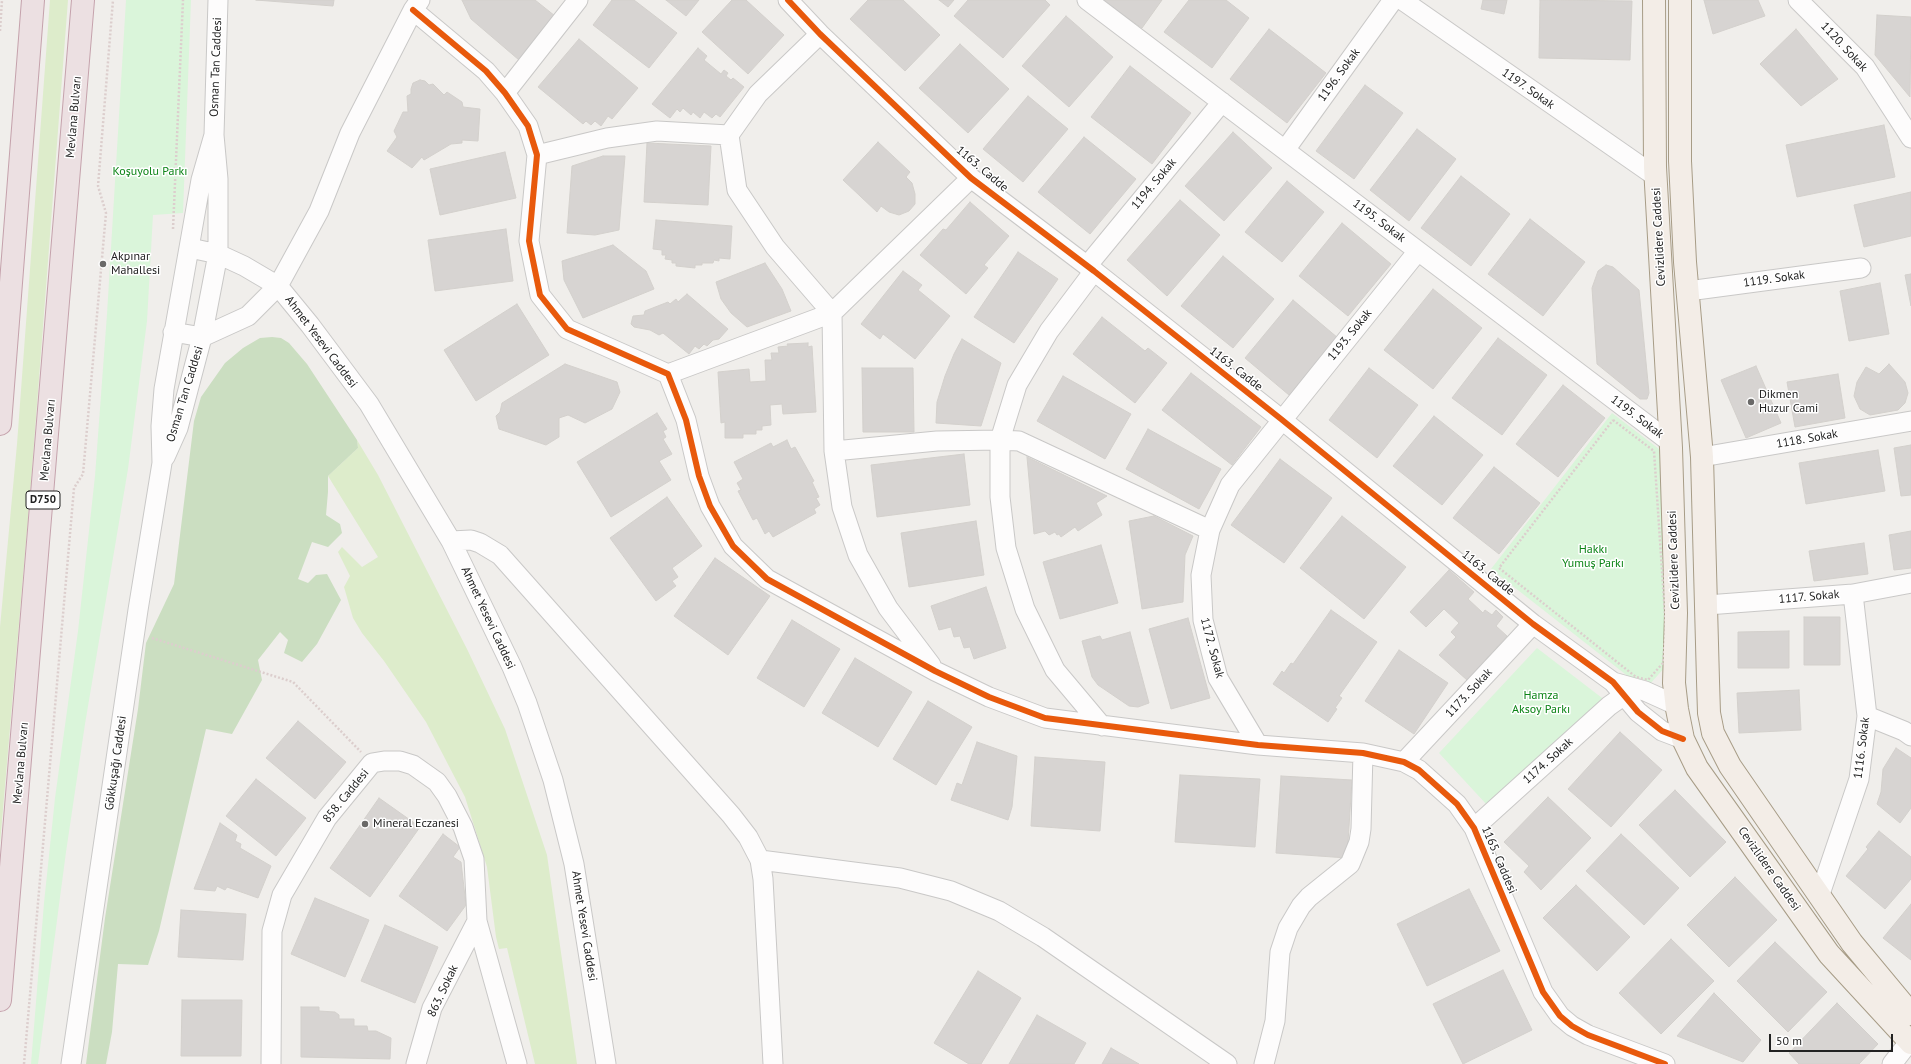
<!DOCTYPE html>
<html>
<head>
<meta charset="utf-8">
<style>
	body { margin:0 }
	#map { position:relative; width:1911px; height:1064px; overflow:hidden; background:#f0eeeb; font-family:"PT Sans",sans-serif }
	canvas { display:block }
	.scale { position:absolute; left:1769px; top:1034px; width:124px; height:18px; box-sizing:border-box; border:2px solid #222; border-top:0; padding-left:5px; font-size:12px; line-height:14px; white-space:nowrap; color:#222; -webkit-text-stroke:3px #fff; paint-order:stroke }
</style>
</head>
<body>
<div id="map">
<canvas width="1911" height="1064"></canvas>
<div class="scale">50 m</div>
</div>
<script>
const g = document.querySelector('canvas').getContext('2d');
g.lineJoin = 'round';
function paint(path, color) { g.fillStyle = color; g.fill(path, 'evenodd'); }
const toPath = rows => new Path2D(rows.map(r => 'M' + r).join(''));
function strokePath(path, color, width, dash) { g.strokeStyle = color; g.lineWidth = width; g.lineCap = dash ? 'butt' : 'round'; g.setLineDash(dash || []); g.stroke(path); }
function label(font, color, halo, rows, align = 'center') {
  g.font = font + ' "PT Sans",sans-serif'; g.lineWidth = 3; g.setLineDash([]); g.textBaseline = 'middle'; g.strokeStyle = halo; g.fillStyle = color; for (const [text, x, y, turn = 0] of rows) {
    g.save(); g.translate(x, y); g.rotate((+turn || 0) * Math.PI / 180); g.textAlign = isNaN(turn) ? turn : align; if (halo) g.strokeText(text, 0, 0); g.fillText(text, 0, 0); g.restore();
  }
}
paint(toPath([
	[50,0,68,0,30,496,0,844,0,627,17,444],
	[357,440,378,475,467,649,505,729,547,855,577,1064,535,1064,507,948,499,949,496,937,487,867,465,797,426,722,384,661,362,633,353,618,344,587,350,576,338,552,342,547,362,567,378,557,328,476,358,448]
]), '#ddeccb');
paint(toPath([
	[272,337,281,338,289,343,307,364,357,440,358,448,328,476,328,492,326,515,340,524,342,533,328,547,312,542,298,579,308,583,316,575,327,574,341,600,317,644,302,662,284,653,288,640,280,632,258,660,262,680,232,734,206,729,159,931,148,965,118,964,112,1032,106,1064,86,1064,105,918,138,709,146,643,174,584,194,421,201,397,225,363,243,348,260,338]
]), '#cbdec1');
paint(toPath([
	[126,0,191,0,183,213,153,215,147,321,128,469,85,724,66,852,38,1064,31,1064,44,903,55,798,78,631,95,476,107,314],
	[1612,413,1659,449,1670,630,1667,665,1649,685,1634,681,1491,569],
	[1537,648,1606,701,1487,805,1439,753]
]), '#daf5da');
const building = toPath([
	[256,0,334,0,333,6,256,0],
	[462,0,535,0,555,16,519,60,471,19,462,0],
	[612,0,634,0,677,33,649,68,593,25,612,0],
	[666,0,699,0,686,16,666,0],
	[732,0,746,0,784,35,748,74,702,32,732,0],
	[868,0,903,0,940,35,905,71,850,19,868,0],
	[939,0,954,0,948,7,939,0],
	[968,0,1045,0,1050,5,1003,58,954,16,968,0],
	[1102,0,1162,0,1142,28,1102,0],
	[1189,0,1226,0,1249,18,1212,68,1164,32,1189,0],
	[1483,0,1507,0,1504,14,1481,9,1483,0],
	[1540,0,1632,1,1630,60,1539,58,1540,0],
	[1704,0,1758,0,1765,16,1713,34,1704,0],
	[1877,15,1911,17,1910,97,1875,55,1877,15],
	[1066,16,1113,57,1069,107,1022,66,1066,16],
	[1269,29,1326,73,1287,123,1230,79,1269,29],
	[1796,29,1838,79,1801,106,1760,64,1796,29],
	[579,39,638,88,612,119,608,116,601,126,595,121,591,125,586,121,583,124,538,87,579,39],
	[960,44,1009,89,968,133,919,88,960,44],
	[698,48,707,56,704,60,721,74,724,70,728,73,726,76,731,80,733,78,744,87,720,117,716,114,712,118,704,112,700,118,693,112,691,115,683,108,680,112,677,109,670,118,652,104,698,48],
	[1130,66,1191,113,1152,164,1091,117,1130,66],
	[420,80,425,81,429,85,433,84,444,95,447,92,462,102,463,107,480,109,478,141,462,140,462,143,451,144,424,160,422,157,412,168,387,151,397,137,394,131,403,112,408,112,407,96,411,94,411,89,413,83,420,80],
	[1365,85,1403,113,1354,179,1316,151,1365,85],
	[1028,96,1068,129,1023,182,983,149,1028,96],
	[1884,125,1895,177,1797,197,1786,145,1884,125],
	[1417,129,1456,159,1409,221,1370,190,1417,129],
	[1233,132,1272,168,1224,221,1185,186,1233,132],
	[1084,137,1136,179,1090,234,1038,192,1084,137],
	[878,142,910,172,906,177,912,183,915,194,915,204,909,211,899,215,889,212,881,206,877,212,843,180,878,142],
	[647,143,711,146,708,205,644,202,647,143],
	[505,152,516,198,440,215,430,169,505,152],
	[603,156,625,156,619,230,595,235,567,233,572,166,603,156],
	[1461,176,1510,214,1471,266,1421,228,1461,176],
	[1287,181,1324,212,1282,262,1245,232,1287,181],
	[1911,192,1911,236,1864,247,1854,205,1911,192],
	[1180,200,1220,235,1167,296,1127,260,1180,200],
	[970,202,1009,236,984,265,988,268,966,294,920,255,943,229,946,230,970,202],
	[1530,219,1585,262,1543,316,1488,274,1530,219],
	[656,220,732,226,730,259,719,258,719,261,714,260,713,263,702,263,702,265,695,265,695,268,676,266,676,263,672,263,672,260,665,259,666,255,662,255,662,250,653,249,656,220],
	[1342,223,1391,264,1348,316,1299,276,1342,223],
	[506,229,513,281,435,291,428,240,506,229],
	[613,245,646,271,654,289,583,318,564,280,562,261,613,245],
	[1018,252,1058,279,1014,343,974,317,1018,252],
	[1223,256,1274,299,1233,348,1181,306,1223,256],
	[765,263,782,289,791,311,747,327,731,313,721,299,716,282,765,263],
	[1606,265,1613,267,1639,290,1649,393,1647,399,1640,399,1597,364,1592,288,1598,271,1606,265],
	[903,271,922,285,918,290,950,316,915,359,883,334,880,339,861,324,903,271],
	[1911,274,1911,306,1905,275,1911,274],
	[1880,283,1889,334,1849,341,1840,291,1880,283],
	[1433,289,1482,328,1433,389,1384,350,1433,289],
	[687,294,728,329,719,339,713,340,707,346,704,344,699,349,695,346,689,354,663,333,659,335,650,330,634,327,631,324,633,316,644,315,645,311,668,302,670,304,676,299,678,302,687,294],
	[1293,300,1338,338,1289,395,1245,358,1293,300],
	[517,304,549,355,476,401,444,350,517,304],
	[1102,317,1145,351,1148,348,1167,363,1135,403,1073,354,1102,317],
	[1498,338,1547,375,1502,435,1452,398,1498,338],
	[962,339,1001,363,981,426,936,423,937,402,945,376,954,354,962,339],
	[808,343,808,347,812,346,816,412,783,414,782,404,770,405,771,425,762,426,762,430,756,430,756,434,743,434,743,438,725,438,725,422,721,423,718,372,749,369,750,382,766,381,765,360,772,360,771,353,779,353,778,347,788,346,787,344,808,343],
	[565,364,617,382,620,392,612,409,585,423,568,415,559,418,559,437,546,445,499,429,496,416,500,412,502,403,565,364],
	[1889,364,1905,382,1908,393,1905,403,1898,410,1870,415,1860,409,1854,396,1857,382,1866,367,1879,374,1889,364],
	[1756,366,1781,423,1746,438,1721,380,1756,366],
	[862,368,913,368,914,432,863,432,862,368],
	[1369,368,1418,405,1377,458,1329,420,1369,368],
	[1191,373,1261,427,1232,465,1162,410,1191,373],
	[1838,374,1845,418,1795,427,1787,382,1838,374],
	[1063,376,1131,414,1105,459,1037,421,1063,376],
	[1563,385,1605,418,1558,477,1516,444,1563,385],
	[657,413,667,429,663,431,666,437,663,439,672,454,659,461,671,480,611,517,577,462,657,413],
	[1434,416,1483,455,1442,505,1393,466,1434,416],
	[1148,429,1221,469,1199,509,1126,469,1148,429],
	[787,440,791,449,795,447,814,481,812,482,819,497,816,498,820,505,814,509,816,513,773,537,769,531,765,534,757,518,753,520,738,491,741,490,737,483,743,479,734,462,771,443,773,447,787,440],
	[1911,445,1911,495,1901,496,1894,448,1911,445],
	[1878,450,1885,491,1806,504,1799,463,1878,450],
	[964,454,970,505,877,517,871,465,964,454],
	[1027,457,1107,496,1096,503,1102,515,1078,531,1075,527,1061,537,1059,534,1057,535,1055,532,1049,535,1045,531,1034,534,1027,457],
	[1280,459,1332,498,1284,563,1231,525,1280,459],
	[1494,467,1540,503,1499,554,1453,518,1494,467],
	[667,497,702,546,672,568,678,577,672,581,676,586,656,601,610,538,667,497],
	[1154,516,1193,536,1185,555,1183,602,1142,609,1129,521,1154,516],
	[1342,516,1406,567,1364,619,1300,568,1342,516],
	[976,521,984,575,909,587,901,533,976,521],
	[1911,531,1911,568,1894,570,1889,535,1911,531],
	[1864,543,1868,574,1814,581,1809,551,1864,543],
	[1101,545,1118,603,1060,619,1043,562,1101,545],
	[715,558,770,596,728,655,674,616,715,558],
	[1449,570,1474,592,1468,599,1483,613,1485,610,1492,615,1496,610,1503,617,1496,626,1507,636,1467,680,1439,655,1456,637,1451,632,1459,623,1444,609,1426,627,1410,612,1449,570],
	[986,587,1006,648,974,659,970,647,964,648,960,636,954,637,951,627,939,630,931,606,986,587],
	[1331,610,1377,642,1339,696,1342,698,1335,708,1337,709,1328,722,1273,684,1282,671,1284,673,1291,663,1293,664,1331,610],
	[1804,617,1840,617,1840,665,1804,665,1804,617],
	[1188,618,1210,698,1171,709,1149,629,1188,618],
	[792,620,840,649,804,707,757,678,792,620],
	[1789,631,1789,668,1738,668,1738,632,1789,631],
	[1130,632,1149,703,1138,707,1129,706,1098,685,1092,677,1082,641,1100,636,1102,640,1130,632],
	[1399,650,1448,683,1414,734,1365,701,1399,650],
	[855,658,912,692,878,747,822,713,855,658],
	[1799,690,1801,730,1739,733,1737,693,1799,690],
	[928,701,972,727,936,785,893,759,928,701],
	[298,721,346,762,315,799,266,758,298,721],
	[1620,732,1662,770,1611,827,1568,789,1620,732],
	[977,742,1017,756,1012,807,1008,820,951,800,957,783,962,785,977,742],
	[1896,748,1911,758,1911,808,1900,823,1877,804,1881,792,1883,769,1896,748],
	[1035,757,1105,762,1100,831,1031,826,1035,757],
	[1180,775,1260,779,1255,847,1175,842,1180,775],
	[1281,776,1352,780,1347,858,1276,853,1281,776],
	[256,779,306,818,276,856,226,816,256,779],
	[1675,790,1726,842,1690,877,1639,825,1675,790],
	[1548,797,1591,838,1541,890,1524,872,1529,866,1504,842,1548,797],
	[379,798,420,827,370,897,330,868,379,798],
	[220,823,237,835,235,841,241,844,240,848,271,866,258,898,227,887,225,890,217,886,215,891,194,889,220,823],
	[1879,831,1911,857,1911,879,1885,909,1846,876,1868,849,1866,847,1879,831],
	[443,834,460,847,453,857,461,862,466,905,447,931,399,896,443,834],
	[1621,834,1679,888,1644,925,1586,871,1621,834],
	[1735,877,1777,920,1729,967,1687,925,1735,877],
	[1576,885,1630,937,1597,971,1543,918,1576,885],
	[1469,889,1500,951,1427,986,1397,924,1469,889],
	[315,898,369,920,345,977,291,954,315,898],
	[1911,904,1911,960,1883,938,1911,904],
	[181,910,246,914,243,960,178,957,181,910],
	[385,925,438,947,415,1003,361,981,385,925],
	[1671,939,1714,981,1661,1034,1619,993,1671,939],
	[1775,942,1827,992,1788,1032,1737,981,1775,942],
	[1503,970,1532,1030,1463,1064,1433,1004,1503,970],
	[978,971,1021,998,981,1064,969,1064,934,1043,978,971],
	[1714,993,1761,1040,1743,1062,1677,1036,1714,993],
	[182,1000,242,1000,241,1056,181,1056,182,1000],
	[1837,1003,1878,1044,1859,1064,1799,1064,1789,1053,1837,1003],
	[301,1007,319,1007,319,1011,335,1012,339,1015,339,1019,354,1019,354,1026,367,1026,368,1031,376,1031,391,1038,390,1059,301,1057,301,1007],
	[1037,1015,1086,1043,1074,1064,1009,1064,1037,1015],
	[1111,1048,1139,1064,1102,1064,1111,1048]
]);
paint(building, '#d7d4d2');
strokePath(building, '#d3d0cc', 1);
const minor = toPath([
	[788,0,820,34,971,178,1094,271,1281,419,1533,624,1613,682,1638,712,1662,731,1683,739],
	[1087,0,1670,442],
	[1402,0,1655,176],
	[1798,0,1865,67,1911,138],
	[413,10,486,71,505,93,528,126,537,155,529,241,540,295,567,329,668,374,686,420,699,476,710,506,733,546,767,579,935,671,989,697,1045,718,1258,745,1363,753,1404,762,1419,770,1457,804,1474,828,1543,992,1560,1016,1572,1026,1588,1035,1665,1064],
	[820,34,758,94,729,135,737,190,775,247,832,313,834,451,842,507,858,555,888,608,931,665],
	[505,93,578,0],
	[1285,150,1393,0],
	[537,155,607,138,657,131,729,135],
	[190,248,218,254,244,266,278,286,310,325,369,404,451,541,512,667,527,703,553,780,574,864,606,1064],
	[1087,266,1222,102],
	[1094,271,1049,331,1017,385,1000,440,1000,497,1006,548,1025,609,1055,670,1102,726],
	[1688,291,1861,268],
	[173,332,202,337,248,316,278,286,319,211,350,133,413,10,420,0],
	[668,374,832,313,971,178],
	[834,451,937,441,1000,440,1019,441,1210,530],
	[165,457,178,428,202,337,218,254,218,179,214,135,218,0],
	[1702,457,1911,421],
	[451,541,471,540,480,543,500,555,731,815,748,837,760,860,763,879,773,1064],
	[1707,605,1853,594,1911,583],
	[1613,682,1645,691,1676,705],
	[1867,716,1904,731,1911,736],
	[1258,745,1218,678,1203,620,1201,575,1210,530,1230,485,1418,251],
	[1404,762,1533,624],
	[1474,828,1609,706,1623,696],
	[760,860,900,878,951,891,999,911,1043,937,1227,1064],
	[1819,897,1859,779,1867,716,1853,594],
	[71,1064,138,610,162,463,161,426,164,389,201,180,214,135],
	[271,1064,272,931,282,895,327,818,372,763,384,761,400,761,413,765,437,782,447,796,463,827,474,859,477,921,517,1064],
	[416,1064,432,1008,477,921],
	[1264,1064,1275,1021,1280,952,1288,928,1301,906,1309,897,1350,864,1359,842,1361,829,1363,753],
	[1892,1064,1909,1042]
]);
const major = toPath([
	[1654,0,1655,167,1671,448,1676,613,1674,683,1677,709,1683,739,1697,768,1829,954,1911,1043],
	[1680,0,1680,161,1685,262,1702,457,1708,681,1709,713,1713,733,1730,766,1852,943,1911,1014]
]);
const highway = toPath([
	[0,424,33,0],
	[0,1000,83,0]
]);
strokePath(minor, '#c9c8c7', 21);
strokePath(major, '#a79c86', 24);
strokePath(highway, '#c5a2ac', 24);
strokePath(toPath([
	[0,31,2,0],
	[173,229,183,0],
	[1613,420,1654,451,1666,630,1663,663,1648,680,1636,677,1499,568,1613,420],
	[152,638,293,682,361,752],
	[24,1064,74,488,83,474,106,213,98,186,113,0]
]), '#dccecd', 2.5, [2, 2]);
strokePath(minor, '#fdfcfc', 19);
strokePath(major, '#f3ede7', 22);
strokePath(highway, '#ece0e2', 22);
strokePath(toPath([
	[788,0,820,34,971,178,1094,271,1281,419,1533,624,1613,682,1638,712,1662,731,1683,739],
	[413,10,486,71,505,93,528,126,537,155,529,241,540,295,567,329,668,374,686,420,699,476,710,506,733,546,767,579,935,671,989,697,1045,718,1258,745,1363,753,1404,762,1419,770,1457,804,1474,828,1543,992,1560,1016,1572,1026,1588,1035,1665,1064]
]), '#e8590c', 6);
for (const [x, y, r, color] of [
	[103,264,4,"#6a6968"],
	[1751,402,4,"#6a6968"],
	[365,824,4,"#6a6968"]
]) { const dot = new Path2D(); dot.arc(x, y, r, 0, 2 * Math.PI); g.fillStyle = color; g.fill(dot); strokePath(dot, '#fff', 1.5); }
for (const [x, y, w] of [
	[43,500,34]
]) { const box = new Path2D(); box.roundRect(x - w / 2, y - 9, w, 18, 3); g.fillStyle = '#fff'; g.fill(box); strokePath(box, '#222', 1); }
label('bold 11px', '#222', null, [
	["D750",43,500]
]);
label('12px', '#222', '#fff', [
	["1120. Sokak",1844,47,47],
	["Osman Tan Caddesi",216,67,-88],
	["1196. Sokak",1339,75,-54],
	["1197. Sokak",1528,89,35],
	["Mevlana Bulvarı",74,117,-85],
	["1163. Cadde",982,169,40],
	["1194. Sokak",1154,184,-50],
	["1195. Sokak",1379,221,37],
	["Cevizlidere Caddesi",1659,237,-93],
	["1119. Sokak",1774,279,-8],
	["1193. Sokak",1350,335,-51],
	["Ahmet Yesevi Caddesi",321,342,53],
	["1163. Cadde",1236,369,38],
	["Osman Tan Caddesi",185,394,-73],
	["1195. Sokak",1637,417,37],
	["1118. Sokak",1807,439,-10],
	["Mevlana Bulvarı",48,440,-85],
	["Cevizlidere Caddesi",1674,560,-92],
	["1163. Cadde",1488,573,39],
	["1117. Sokak",1809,597,-5],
	["Ahmet Yesevi Caddesi",488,618,65],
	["1172. Sokak",1212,648,75],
	["1173. Sokak",1469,693,-47],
	["1116. Sokak",1862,748,-83],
	["1174. Sokak",1548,761,-42],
	["Mevlana Bulvarı",21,763,-85],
	["Gökkuşağı Caddesi",116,763,-82],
	["858. Caddesi",346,796,-51],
	["1165. Caddesi",1499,860,67],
	["Cevizlidere Caddesi",1769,869,55],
	["Ahmet Yesevi Caddesi",584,926,81],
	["863. Sokak",443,991,-65]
]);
label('12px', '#0c8416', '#fff', [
	["Koşuyolu Parkı",150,172],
	["Hakkı",1593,550],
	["Yumuş Parkı",1593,564],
	["Hamza",1541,696],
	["Aksoy Parkı",1541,710]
]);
label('12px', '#222', '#fff', [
	["Akpınar",111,257],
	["Mahallesi",111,271],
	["Dikmen",1759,395],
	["Huzur Cami",1759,409],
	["Mineral Eczanesi",373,824]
], 'left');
</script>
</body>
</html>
